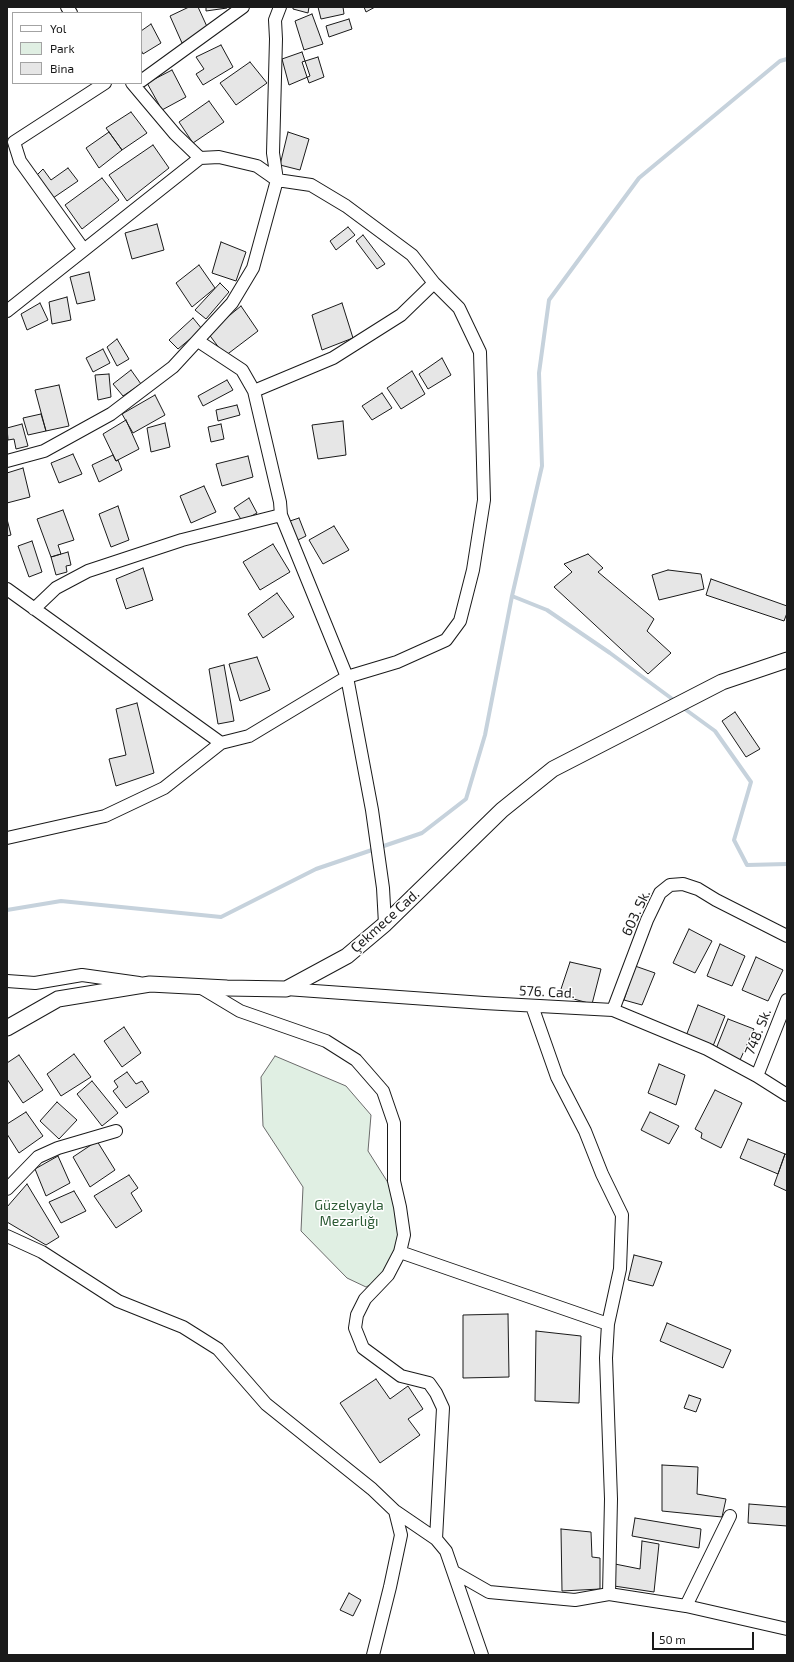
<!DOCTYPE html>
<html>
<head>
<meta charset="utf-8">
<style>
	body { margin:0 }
	#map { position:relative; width:794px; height:1662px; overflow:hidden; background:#fff; font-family:"Exo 2",sans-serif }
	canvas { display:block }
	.frame { position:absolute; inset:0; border:8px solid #1a1a1a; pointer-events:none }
	.legend { position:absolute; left:12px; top:12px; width:130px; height:72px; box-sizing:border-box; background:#fff; border:1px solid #a3a3a3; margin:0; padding:5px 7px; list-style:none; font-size:12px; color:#1a1a1a }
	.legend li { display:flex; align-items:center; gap:8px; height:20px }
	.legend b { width:20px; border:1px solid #a3a3a3 }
	.scale { position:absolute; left:652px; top:1632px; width:102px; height:18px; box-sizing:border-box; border:2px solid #1a1a1a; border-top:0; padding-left:5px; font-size:12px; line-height:14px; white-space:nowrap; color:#1a1a1a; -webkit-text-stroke:3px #fff; paint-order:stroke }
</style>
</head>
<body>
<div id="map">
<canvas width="794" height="1662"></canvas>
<div class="frame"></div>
<ul class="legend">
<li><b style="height:5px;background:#fff"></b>Yol</li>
<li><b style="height:11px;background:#e0efe3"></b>Park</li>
<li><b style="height:11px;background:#e6e6e6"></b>Bina</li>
</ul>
<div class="scale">50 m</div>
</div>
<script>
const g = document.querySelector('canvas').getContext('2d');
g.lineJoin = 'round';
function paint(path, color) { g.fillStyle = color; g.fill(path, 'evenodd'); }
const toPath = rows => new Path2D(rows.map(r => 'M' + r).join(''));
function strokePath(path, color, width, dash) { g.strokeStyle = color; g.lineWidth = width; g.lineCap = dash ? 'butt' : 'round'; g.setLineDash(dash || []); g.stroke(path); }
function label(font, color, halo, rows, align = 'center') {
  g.font = font + ' "Exo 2",sans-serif'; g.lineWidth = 3; g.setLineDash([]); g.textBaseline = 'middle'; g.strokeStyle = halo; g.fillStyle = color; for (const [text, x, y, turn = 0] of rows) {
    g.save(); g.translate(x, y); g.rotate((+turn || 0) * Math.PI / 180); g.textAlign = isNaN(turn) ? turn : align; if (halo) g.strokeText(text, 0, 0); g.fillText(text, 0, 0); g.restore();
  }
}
const green = toPath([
	[275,1056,346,1086,371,1115,368,1151,392,1189,403,1248,388,1275,366,1287,347,1278,301,1231,303,1187,263,1126,261,1077,275,1056]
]);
paint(green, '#e0efe3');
strokePath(green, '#6a6a6a', 1);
strokePath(toPath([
	[512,596,547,610,610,653,675,701],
	[682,707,715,731,751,782,734,840,747,865,787,864],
	[7,910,61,901,221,917,316,869,422,833,466,799,485,735,512,596,542,466,539,373,549,300,639,178,780,61,787,59]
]), '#c6d2dc', 4);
const building = toPath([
	[189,7,198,7,209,31,182,43,170,16,189,7],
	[206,7,227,7,227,8,206,11,206,7],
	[293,7,309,7,308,13,293,9,293,7],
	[318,7,343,7,344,14,321,19,318,7],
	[364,7,375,7,366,12,364,7],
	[312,14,323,44,304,50,295,21,312,14],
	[349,19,352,29,329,37,326,26,349,19],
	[151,24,161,43,143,54,141,50,141,31,151,24],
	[221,45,233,67,203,85,196,74,204,69,196,57,221,45],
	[302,52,310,76,289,85,282,59,302,52],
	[318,57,324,77,309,83,302,62,318,57],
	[250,62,267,83,236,105,220,83,250,62],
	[172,70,186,97,162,110,147,83,172,70],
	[209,101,224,122,193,143,179,122,209,101],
	[131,112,147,133,122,150,106,128,131,112],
	[109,132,122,150,99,168,86,148,109,132],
	[288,132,309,139,300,170,280,165,288,132],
	[153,145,169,168,127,201,109,175,153,145],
	[68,168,78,181,53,198,37,175,43,169,51,180,68,168],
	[102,178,119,200,82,229,65,205,102,178],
	[157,224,164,250,132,259,125,233,157,224],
	[348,227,355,235,336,250,330,241,348,227],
	[363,235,385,264,377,269,356,241,363,235],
	[221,242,246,252,236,281,212,273,221,242],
	[199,265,215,288,192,307,176,283,199,265],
	[89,272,95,300,77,304,70,277,89,272],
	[220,283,229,292,206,319,195,310,220,283],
	[67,297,71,320,52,324,49,302,67,297],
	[40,303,48,320,27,330,21,314,40,303],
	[342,303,353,338,322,350,312,315,342,303],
	[241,306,258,331,225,356,208,333,241,306],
	[193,318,202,329,178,349,169,340,193,318],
	[117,339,129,359,117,366,107,347,117,339],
	[103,349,110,363,93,372,86,358,103,349],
	[442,358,451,375,428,389,419,374,442,358],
	[131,370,141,384,123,396,113,384,131,370],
	[412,371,425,394,401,409,387,388,412,371],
	[109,374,111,397,98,400,95,375,109,374],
	[227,380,233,390,203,406,198,396,227,380],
	[59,385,69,426,46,431,35,390,59,385],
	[382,393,392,408,372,420,362,406,382,393],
	[155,395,165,415,133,433,122,414,155,395],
	[237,405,240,415,218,421,216,410,237,405],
	[41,414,46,431,28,435,23,418,41,414],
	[126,420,139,449,116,461,103,434,126,420],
	[343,421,346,455,318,459,312,425,343,421],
	[165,423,170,447,151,452,147,428,165,423],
	[22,424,28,446,16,449,14,439,8,440,7,428,22,424],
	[221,424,224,439,211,442,208,427,221,424],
	[73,454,82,474,59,483,51,463,73,454],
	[113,455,116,461,118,460,122,470,99,482,92,465,113,455],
	[248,456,253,477,222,486,216,464,248,456],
	[23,468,30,497,7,503,7,473,23,468],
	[204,486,216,512,191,523,180,496,204,486],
	[249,498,257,513,242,521,234,508,249,498],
	[118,506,129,540,111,547,99,514,118,506],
	[63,510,74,540,58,545,61,554,51,557,37,519,63,510],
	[299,518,306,536,296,541,290,521,299,518],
	[7,519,11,535,7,536,7,519],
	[334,526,349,550,323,564,309,540,334,526],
	[32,541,42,572,29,577,18,546,32,541],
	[273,544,290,572,260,590,243,562,273,544],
	[68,552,71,565,66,566,67,572,56,575,51,557,68,552],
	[588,554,603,568,598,572,654,619,647,631,671,653,648,674,554,587,572,572,564,564,588,554],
	[143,568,153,600,126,609,116,579,143,568],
	[668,570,701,574,704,589,659,600,652,575,668,570],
	[711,579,787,606,787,613,784,621,706,595,711,579],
	[277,593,294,617,263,638,248,614,277,593],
	[257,657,270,690,240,701,229,664,257,657],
	[224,665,234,721,218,724,209,669,224,665],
	[137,703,154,773,116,786,109,759,126,755,116,709,137,703],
	[735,712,760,749,746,757,722,721,735,712],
	[689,929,712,941,695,973,673,963,689,929],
	[720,944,745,956,732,986,707,976,720,944],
	[756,957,783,970,768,1001,742,990,756,957],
	[570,962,601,969,592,1004,559,995,570,962],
	[635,966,655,973,642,1005,624,1000,635,966],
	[698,1005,725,1016,713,1046,686,1036,698,1005],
	[728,1019,754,1029,740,1060,716,1049,728,1019],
	[124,1027,141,1053,122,1067,104,1041,124,1027],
	[74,1054,91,1077,61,1096,47,1074,74,1054],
	[19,1055,43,1090,23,1103,7,1079,7,1063,19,1055],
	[659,1064,685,1075,676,1105,648,1093,659,1064],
	[127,1072,136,1084,142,1081,149,1092,126,1108,113,1091,118,1087,114,1081,127,1072],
	[92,1081,118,1113,102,1126,77,1094,92,1081],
	[715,1090,742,1103,721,1148,701,1138,702,1133,695,1129,715,1090],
	[57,1102,77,1120,59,1139,40,1121,57,1102],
	[26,1112,43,1136,19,1153,7,1134,7,1124,26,1112],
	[650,1112,679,1126,669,1144,641,1130,650,1112],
	[748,1139,785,1154,778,1174,740,1158,748,1139],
	[97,1141,115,1170,90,1187,73,1157,97,1141],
	[785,1154,787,1155,787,1191,774,1185,785,1154],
	[58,1156,70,1183,46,1196,35,1169,58,1156],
	[129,1175,138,1188,131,1193,142,1211,116,1228,94,1196,129,1175],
	[27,1184,59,1237,46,1245,7,1222,7,1207,27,1184],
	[74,1191,86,1211,61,1223,49,1202,74,1191],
	[634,1255,662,1262,653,1286,628,1280,634,1255],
	[508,1314,509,1377,463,1378,463,1315,508,1314],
	[667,1323,731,1350,723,1368,660,1341,667,1323],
	[536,1331,581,1336,579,1403,535,1401,536,1331],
	[376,1379,390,1399,408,1386,423,1409,408,1419,420,1435,380,1463,340,1403,376,1379],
	[689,1395,701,1399,696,1412,684,1408,689,1395],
	[662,1465,698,1467,697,1494,726,1499,722,1517,662,1511,662,1465],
	[749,1504,787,1507,787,1526,748,1523,749,1504],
	[635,1518,701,1529,699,1548,632,1536,635,1518],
	[561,1529,591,1532,592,1557,600,1558,600,1589,562,1591,561,1529],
	[642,1541,659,1544,654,1592,614,1586,615,1564,640,1569,642,1541],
	[349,1593,361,1600,353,1616,340,1610,349,1593]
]);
paint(building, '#e6e6e6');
strokePath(building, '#1a1a1a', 1);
const minor = toPath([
	[67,7,71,13],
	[141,81,243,7],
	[84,250,20,161,14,142,105,83],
	[7,311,200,158],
	[198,341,242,370,254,391,280,502,281,515,347,677,372,810,383,888,385,924],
	[254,391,333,358,401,315,434,283],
	[7,461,44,451,111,414,173,367,232,303,253,268,277,180,273,153,276,39,275,20,280,7],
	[7,589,221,743],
	[34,609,56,588,88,571,182,540,281,515],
	[7,838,105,816,164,788,221,743,249,736,347,677,397,662,446,640,460,621,473,570,484,500,480,352,459,308,434,283,412,255,346,206,311,185,277,180,257,166,219,157,200,158,175,134,132,83],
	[7,981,35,983,82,975,139,983],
	[200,987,240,1011,326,1041,356,1060,383,1091,394,1123,394,1181,400,1207,404,1235,400,1252,388,1275,365,1299,357,1315,355,1328,363,1348,401,1376,429,1383,436,1393,443,1408,436,1539],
	[286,989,484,1003,613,1010,707,1049,757,1076,787,1095],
	[532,1006,557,1077,585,1131,602,1174,622,1215,620,1269,608,1324,606,1358,611,1499,609,1594],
	[613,1010,647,920,660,893,670,885,683,884,698,889,716,900,787,936],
	[757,1076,787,1000],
	[7,1189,38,1157,58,1148,116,1131],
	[7,1236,42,1252,118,1301,183,1327,218,1349,266,1404,372,1489,395,1511,401,1535,390,1587,373,1655],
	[400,1252,608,1324],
	[395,1511,436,1539,446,1551,482,1655],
	[454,1572,489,1592,575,1600,609,1594,686,1606,787,1629],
	[686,1606,730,1516]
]);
const tertiary = toPath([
	[7,1028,58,999,150,984,227,988,286,989,347,956,385,924,502,810,553,769,722,682,787,660]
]);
strokePath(minor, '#1a1a1a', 14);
strokePath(tertiary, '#1a1a1a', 17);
strokePath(minor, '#fff', 12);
strokePath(tertiary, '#fff', 15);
label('14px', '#1a1a1a', '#fff', [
	["603. Sk.",636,913,-65],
	["Çekmece Cad.",385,921,-42],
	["576. Cad.",547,992,3],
	["748. Sk.",758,1032,-68]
]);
label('14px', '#2b5a34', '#fff', [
	["Güzelyayla",349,1205],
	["Mezarlığı",349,1221]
]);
</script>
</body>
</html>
